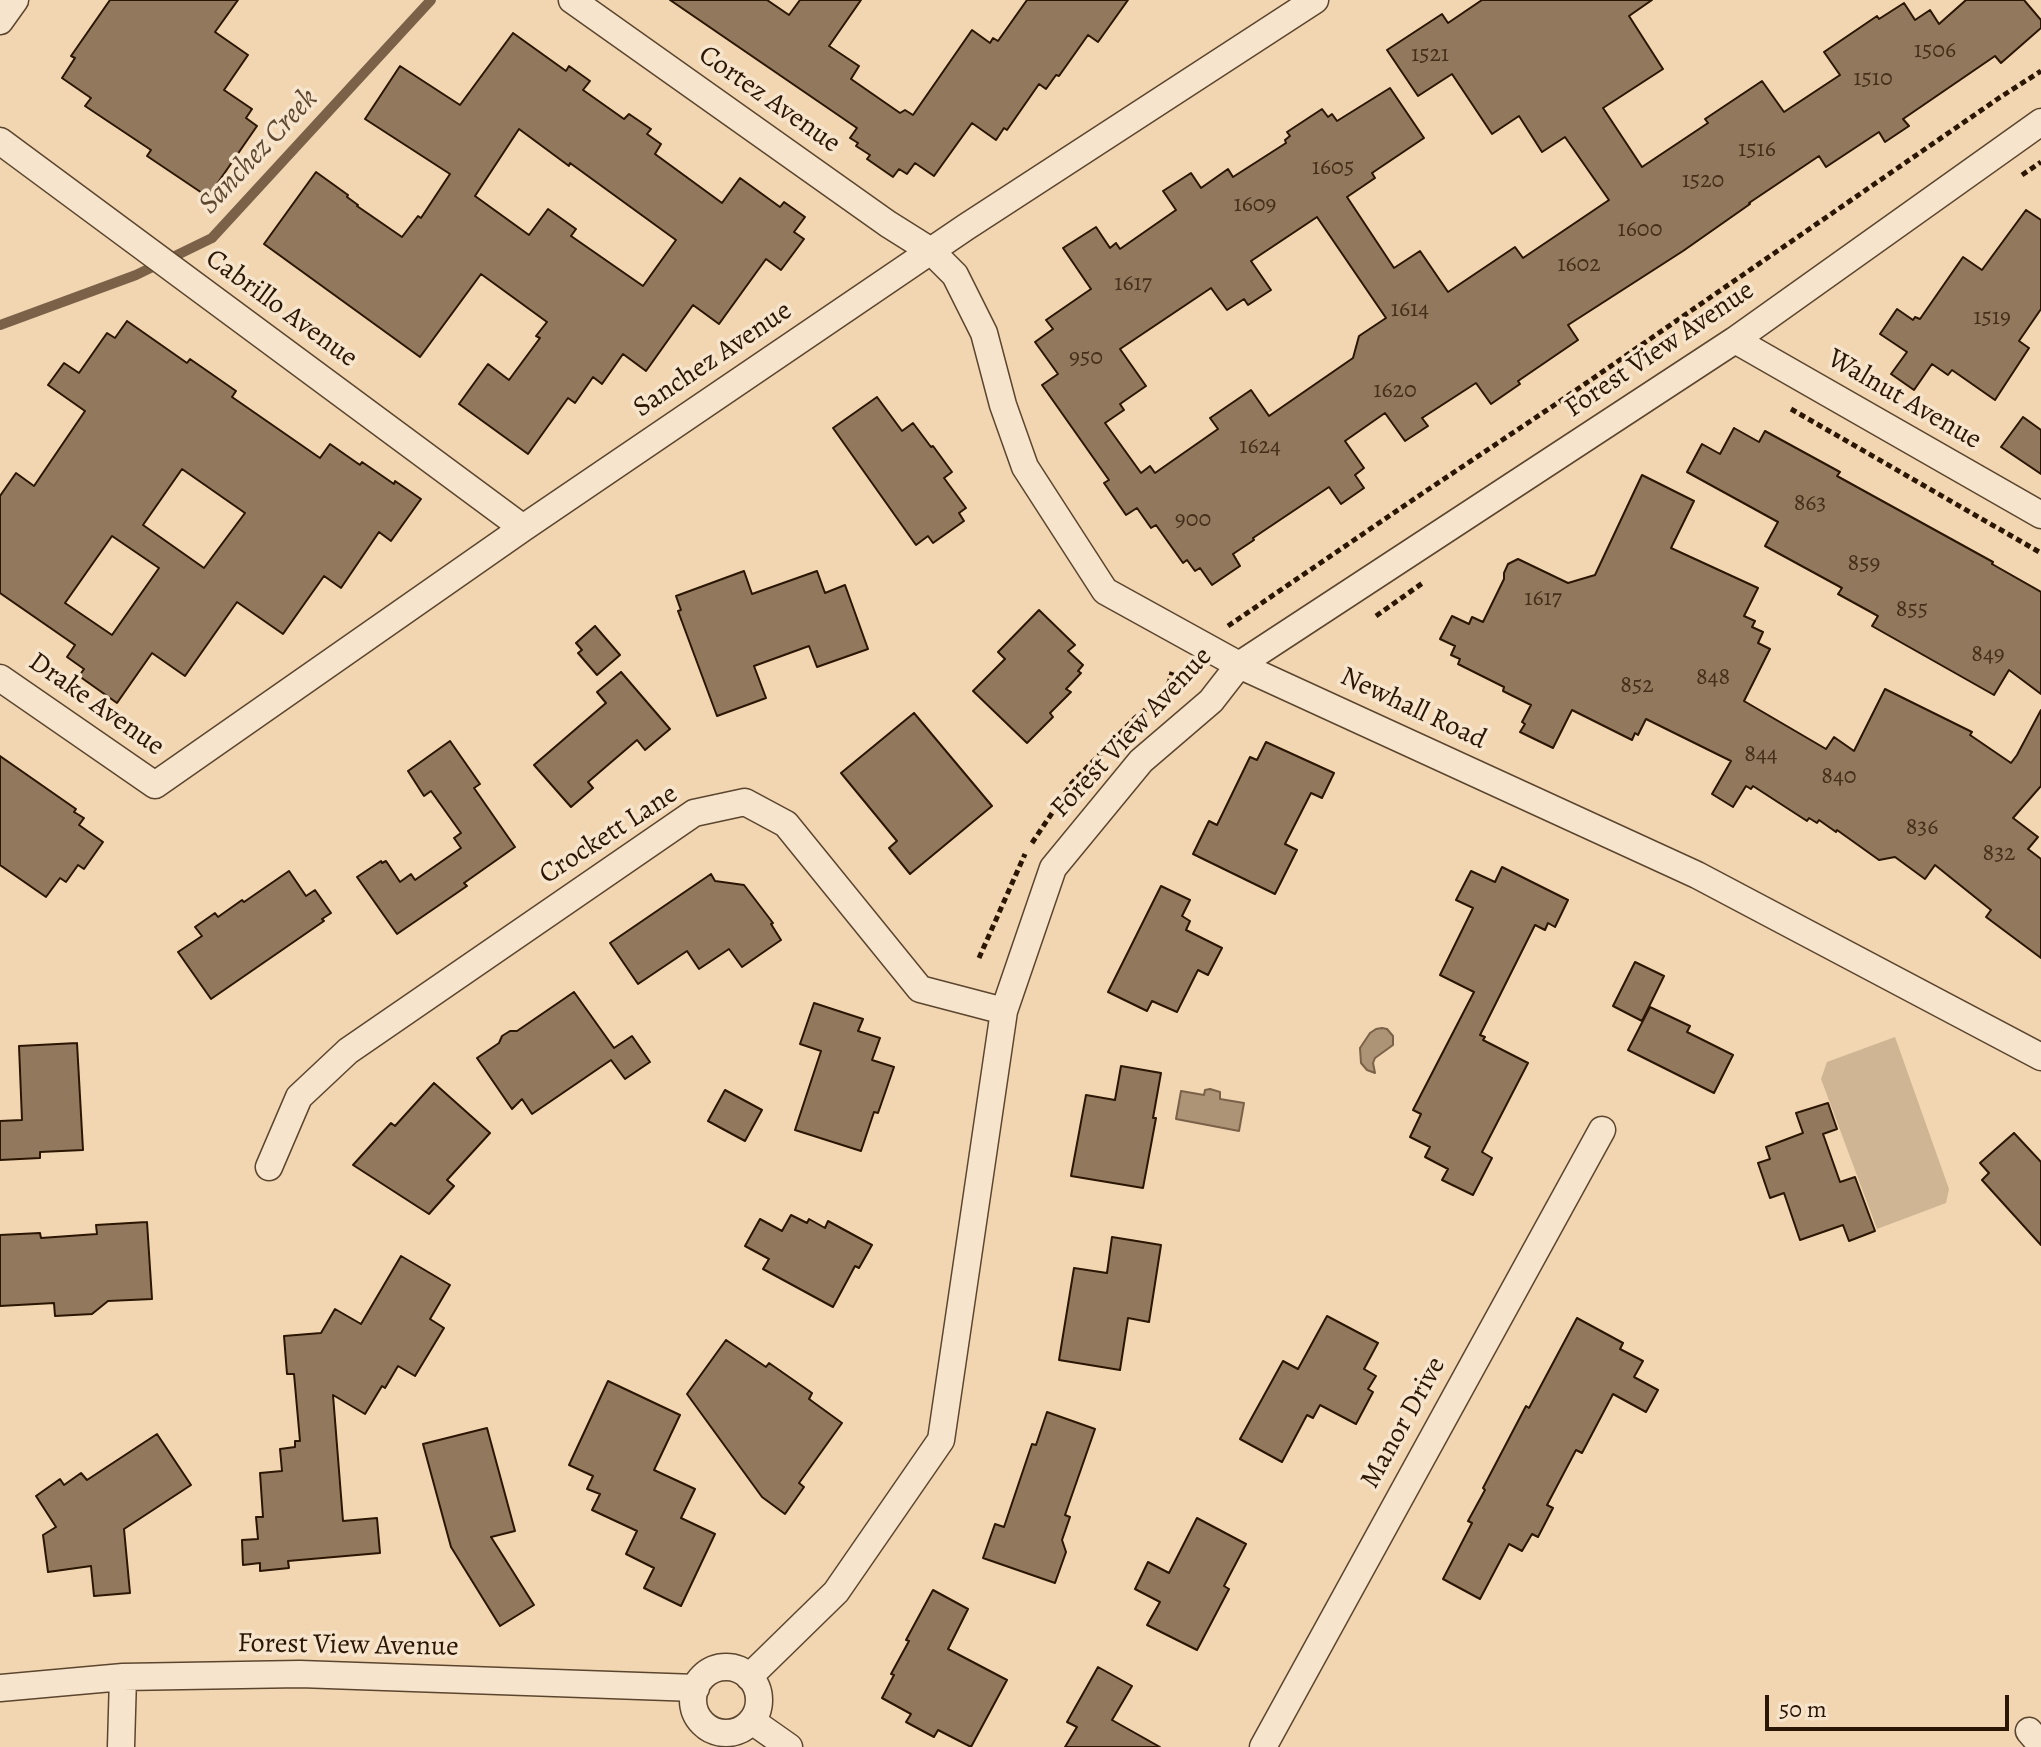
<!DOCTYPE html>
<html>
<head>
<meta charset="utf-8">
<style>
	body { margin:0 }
	#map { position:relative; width:2041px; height:1747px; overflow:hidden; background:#f1d6b1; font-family:Alegreya,serif }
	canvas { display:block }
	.scale { position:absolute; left:1765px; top:1695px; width:244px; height:36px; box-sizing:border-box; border:4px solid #2b1503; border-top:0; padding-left:10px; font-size:24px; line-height:28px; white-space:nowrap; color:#2b1503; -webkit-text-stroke:6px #f6e4cc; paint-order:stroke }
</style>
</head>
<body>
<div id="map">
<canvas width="2041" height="1747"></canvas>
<div class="scale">50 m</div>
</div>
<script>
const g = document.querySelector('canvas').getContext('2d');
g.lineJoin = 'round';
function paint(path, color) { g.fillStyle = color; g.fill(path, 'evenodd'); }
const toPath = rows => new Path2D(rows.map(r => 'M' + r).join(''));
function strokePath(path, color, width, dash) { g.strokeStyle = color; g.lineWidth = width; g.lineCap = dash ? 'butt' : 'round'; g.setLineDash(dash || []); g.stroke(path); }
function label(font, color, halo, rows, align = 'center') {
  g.font = font + ' Alegreya,serif'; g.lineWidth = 7; g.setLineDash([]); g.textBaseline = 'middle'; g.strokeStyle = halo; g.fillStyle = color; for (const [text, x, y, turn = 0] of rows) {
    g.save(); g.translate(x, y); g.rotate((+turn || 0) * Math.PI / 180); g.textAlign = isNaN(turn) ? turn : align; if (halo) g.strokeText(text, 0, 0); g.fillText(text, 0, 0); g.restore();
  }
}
paint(toPath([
	[1895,1037,1949,1189,1946,1203,1877,1229,1821,1079,1827,1062]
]), '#cfb593');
const water = toPath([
	[1382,1028,1387,1029,1393,1036,1393,1045,1375,1058,1373,1063,1375,1073,1367,1070,1361,1063,1360,1048,1370,1033,1376,1029,1382,1028],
	[1210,1089,1220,1092,1220,1099,1244,1103,1239,1131,1176,1119,1181,1091,1204,1095,1205,1090,1210,1089]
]);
paint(water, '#ae9476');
strokePath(water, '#7a6148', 2);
strokePath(toPath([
	[0,325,136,275,212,238,431,0]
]), '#7a6148', 10);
const building = toPath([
	[110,0,238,0,215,32,248,55,224,90,252,109,246,118,257,126,208,197,147,156,151,150,85,106,91,98,62,78,75,58,71,56,110,0],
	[670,0,767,0,789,15,800,0,861,0,829,46,859,66,851,79,900,113,905,110,913,115,972,30,990,43,993,38,998,41,1027,0,1128,0,1098,42,1088,35,1059,76,1056,75,1046,89,1039,84,1007,130,1004,128,996,140,972,123,934,176,915,163,907,174,899,169,893,177,867,159,870,155,856,146,858,143,850,138,857,128,670,0],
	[1482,0,1652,0,1629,16,1663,69,1603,108,1642,167,1708,123,1705,119,1762,81,1784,112,1840,75,1824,52,1877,16,1879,19,1904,3,1915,20,1930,10,1939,24,1966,0,2024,0,2041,20,2041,28,2001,63,1995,56,1903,119,1909,126,1885,142,1879,132,1826,167,1819,156,1749,203,1750,204,1683,251,1568,325,1578,340,1518,381,1520,384,1491,404,1476,383,1422,418,1428,426,1405,441,1385,413,1345,441,1364,468,1355,475,1364,488,1341,504,1329,487,1253,538,1254,540,1233,554,1240,566,1212,585,1200,568,1195,571,1187,560,1183,563,1156,525,1151,528,1137,508,1126,515,1104,483,1109,480,1042,385,1058,374,1035,342,1053,329,1046,320,1091,289,1063,248,1096,227,1110,248,1116,243,1120,249,1176,210,1163,191,1191,173,1201,188,1228,169,1233,177,1286,143,1285,140,1290,136,1287,132,1322,109,1328,117,1332,114,1337,121,1390,88,1424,138,1372,173,1375,178,1347,197,1394,268,1420,251,1448,292,1515,247,1523,258,1609,200,1565,137,1542,152,1519,116,1492,134,1452,74,1418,96,1387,50,1442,14,1448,23,1482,0],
	[1317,217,1386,318,1359,336,1353,358,1269,416,1251,390,1210,418,1218,429,1155,473,1150,466,1141,473,1105,423,1124,410,1120,404,1146,386,1120,349,1211,288,1227,310,1244,299,1248,305,1271,290,1251,261,1317,217],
	[513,33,566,71,569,66,590,81,583,90,624,119,629,114,651,129,647,134,661,144,655,154,722,203,740,178,780,207,784,202,805,217,794,232,804,239,781,270,766,259,719,324,693,305,646,371,623,354,602,384,593,377,575,403,568,398,528,454,459,404,488,364,509,380,540,338,536,336,547,322,481,274,420,357,264,244,316,172,348,195,347,197,358,205,357,206,402,237,418,216,421,218,450,174,365,119,400,66,460,105,513,33],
	[519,129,569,166,570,163,676,240,643,286,571,236,576,229,548,209,529,235,475,196,519,129],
	[2026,210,2041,220,2041,309,2019,341,2029,348,1995,400,1952,370,1948,375,1932,364,1914,390,1891,374,1907,352,1880,334,1897,309,1913,320,1915,317,1920,319,1963,257,1982,270,2026,210],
	[127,321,187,363,190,359,236,391,232,397,320,458,330,444,360,465,362,462,394,484,395,481,421,499,391,541,379,532,341,588,324,576,283,634,237,602,185,676,152,653,117,703,79,676,84,669,67,657,75,645,0,593,0,496,16,473,34,486,85,411,48,385,64,363,79,373,107,333,115,338,127,321],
	[182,469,245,513,204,568,143,525,182,469],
	[112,536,159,568,112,635,65,603,112,536],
	[877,397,902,431,913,423,931,447,933,446,952,472,944,478,966,508,959,513,964,521,933,543,928,536,916,545,833,428,877,397],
	[2023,417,2041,430,2041,474,2001,447,2023,417],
	[1734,428,1759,442,1765,431,1840,472,1837,476,1993,562,1992,564,2041,592,2041,694,2009,670,1994,695,1872,626,1878,616,1838,594,1842,588,1765,546,1778,522,1687,472,1702,444,1720,454,1734,428],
	[1642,475,1694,501,1671,548,1758,588,1744,616,1755,621,1752,627,1763,632,1758,643,1770,649,1744,701,1826,749,1834,737,1854,751,1885,689,1972,732,1970,735,2011,763,2017,755,2041,710,2041,786,2013,818,2038,837,2028,849,2041,859,2041,958,1986,917,1991,910,1935,865,1925,879,1895,857,1879,860,1837,830,1836,832,1819,820,1817,823,1809,818,1807,821,1753,786,1751,789,1746,786,1733,807,1712,794,1731,761,1646,719,1638,735,1635,733,1632,740,1572,710,1553,748,1520,732,1525,724,1522,722,1531,705,1503,691,1504,687,1458,664,1460,659,1451,655,1455,646,1440,639,1452,616,1469,624,1472,617,1483,622,1504,579,1504,573,1508,564,1518,559,1568,583,1595,575,1642,475],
	[744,571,752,594,817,571,825,593,845,585,868,649,817,667,809,646,754,666,766,698,717,716,678,611,681,610,676,596,744,571],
	[1039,610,1075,645,1068,651,1083,665,1078,671,1081,673,1066,689,1071,692,1050,713,1053,717,1027,743,973,691,1005,659,998,652,1039,610],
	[595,626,620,655,597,675,578,653,582,650,576,643,595,626],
	[621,672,670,729,645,750,637,740,588,782,593,788,571,807,534,765,606,703,597,692,621,672],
	[914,713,992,806,910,874,889,848,897,841,841,773,914,713],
	[450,741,480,784,474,788,515,847,464,883,467,886,397,934,357,877,381,861,382,863,386,861,400,882,411,874,415,880,461,848,454,838,461,833,431,791,424,796,408,771,450,741],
	[1266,742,1334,773,1322,798,1311,793,1285,844,1297,850,1275,894,1193,854,1209,821,1217,825,1250,757,1257,760,1266,742],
	[0,756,76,809,74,812,84,818,79,825,103,842,84,869,78,865,66,882,60,878,46,897,0,865,0,756],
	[1502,867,1568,900,1555,927,1548,923,1545,930,1535,925,1480,1035,1485,1037,1483,1040,1528,1063,1482,1152,1492,1158,1473,1195,1442,1180,1448,1169,1425,1157,1430,1147,1410,1137,1421,1114,1413,1110,1474,992,1440,975,1473,908,1456,900,1471,871,1495,882,1502,867],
	[289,871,306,896,315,890,331,913,322,919,324,921,211,999,178,952,202,936,195,927,215,913,218,917,242,900,244,902,289,871],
	[711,874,715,881,744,885,773,923,771,924,781,940,742,967,729,949,699,969,687,951,638,984,610,943,711,874],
	[1161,886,1190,900,1182,916,1190,921,1186,930,1222,948,1208,975,1198,970,1177,1012,1152,1001,1147,1011,1108,992,1161,886],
	[1635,962,1664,976,1642,1021,1613,1006,1635,962],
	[574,992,614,1048,632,1036,650,1062,625,1079,611,1060,532,1114,522,1099,512,1109,477,1058,499,1043,502,1036,510,1031,517,1031,574,992],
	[814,1003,863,1019,858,1031,880,1038,872,1060,894,1067,878,1113,874,1112,861,1151,795,1130,821,1051,800,1044,814,1003],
	[1650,1007,1690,1026,1687,1032,1733,1055,1714,1093,1628,1050,1650,1007],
	[77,1043,83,1150,40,1152,40,1158,0,1160,0,1121,22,1120,19,1046,77,1043],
	[1121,1066,1161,1073,1153,1118,1156,1118,1143,1188,1071,1176,1086,1095,1115,1100,1121,1066],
	[434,1083,490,1133,447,1180,454,1186,429,1214,353,1165,391,1123,395,1126,434,1083],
	[725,1090,762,1110,745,1141,708,1121,725,1090],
	[1828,1103,1837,1129,1823,1134,1840,1182,1855,1177,1875,1231,1849,1241,1843,1225,1800,1240,1784,1193,1770,1198,1758,1163,1770,1159,1766,1147,1803,1133,1796,1113,1828,1103],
	[2014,1133,2041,1162,2041,1245,1982,1180,1989,1173,1980,1163,2014,1133],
	[791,1215,807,1223,809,1219,825,1228,828,1221,872,1245,859,1268,855,1266,833,1307,763,1269,769,1259,745,1246,760,1219,782,1231,791,1215],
	[147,1222,152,1299,108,1301,92,1314,55,1316,54,1303,0,1306,0,1235,40,1233,41,1238,97,1234,96,1225,147,1222],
	[1112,1237,1161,1245,1149,1322,1128,1318,1120,1370,1059,1360,1074,1268,1107,1273,1112,1237],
	[401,1256,450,1285,430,1319,444,1328,415,1376,398,1366,385,1388,382,1386,365,1414,333,1395,343,1521,377,1518,380,1553,288,1561,289,1568,260,1571,260,1563,243,1565,242,1540,258,1539,256,1517,263,1517,260,1473,282,1471,280,1449,295,1447,295,1441,300,1441,294,1374,287,1374,284,1336,321,1333,335,1309,361,1324,401,1256],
	[1327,1316,1378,1343,1364,1369,1376,1376,1368,1389,1373,1392,1356,1424,1320,1405,1313,1418,1307,1415,1282,1462,1240,1439,1283,1361,1298,1369,1327,1316],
	[1577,1318,1623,1343,1620,1349,1643,1361,1634,1377,1658,1390,1646,1412,1613,1394,1582,1453,1576,1450,1547,1505,1553,1508,1538,1537,1532,1534,1522,1551,1509,1544,1480,1599,1443,1579,1472,1523,1468,1521,1485,1490,1483,1488,1526,1406,1529,1408,1577,1318],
	[726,1340,766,1367,769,1363,812,1393,809,1399,842,1423,799,1483,804,1487,785,1514,762,1497,687,1394,726,1340],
	[608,1381,680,1415,654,1470,695,1489,681,1518,715,1534,681,1606,644,1588,654,1568,626,1554,637,1531,592,1510,600,1494,587,1489,593,1476,569,1465,608,1381],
	[1047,1412,1095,1429,1065,1515,1070,1517,1062,1540,1066,1552,1055,1583,983,1558,995,1524,1004,1527,1032,1444,1036,1445,1047,1412],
	[487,1428,515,1531,491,1537,534,1605,500,1626,451,1547,423,1444,487,1428],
	[157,1434,191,1485,124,1529,130,1593,94,1596,91,1566,48,1572,43,1535,56,1527,36,1496,60,1479,64,1485,81,1473,87,1480,157,1434],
	[1197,1518,1246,1544,1224,1586,1229,1589,1197,1650,1147,1625,1160,1602,1135,1589,1148,1562,1169,1573,1197,1518],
	[933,1590,968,1609,948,1649,1007,1680,971,1747,938,1730,934,1737,906,1722,911,1714,882,1698,894,1675,891,1674,909,1641,906,1640,933,1590],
	[1098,1667,1132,1686,1112,1720,1160,1747,1065,1747,1077,1727,1067,1722,1098,1667]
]);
paint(building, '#92795d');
strokePath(building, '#2b1503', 2);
const street = toPath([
	[572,0,888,224,931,251,955,275,984,333,1003,405,1025,467,1105,591,1239,665,1697,875,2041,1057],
	[0,21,15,0],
	[0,141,523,528],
	[1735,340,2041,515],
	[0,678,155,785,523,528,966,227,1315,0],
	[269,1167,299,1097,348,1051,694,813,745,802,786,824,920,989,1004,1011],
	'693 1700a33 33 0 1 1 66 0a33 33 0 1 1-66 0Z',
	[749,1677,836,1592,941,1440,1004,1011,1053,868,1141,761,1211,701,1239,665,1735,340,2041,122],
	[0,1688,123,1677,300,1674,696,1688],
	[752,1721,789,1747],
	[2029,1731,2041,1745],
	[121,1747,123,1677],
	[1263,1747,1602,1130]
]);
strokePath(street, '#5c452e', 29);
strokePath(toPath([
	[2022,175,2041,162],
	[1791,409,2041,553],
	[1376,616,1424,582],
	[1228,626,1420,495,1553,406,1999,98,2041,71],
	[1032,843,1072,783,1135,718,1160,698,1169,683,1172,672],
	[979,958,1025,854]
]), '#2b1503', 5, [6, 4]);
strokePath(street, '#f6e4cc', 26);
label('24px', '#452e1a', null, [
	["1506",1935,51],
	["1521",1430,55],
	["1510",1873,79],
	["1516",1757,150],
	["1605",1333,168],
	["1520",1703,181],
	["1609",1255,205],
	["1600",1640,230],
	["1602",1579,265],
	["1617",1133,284],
	["1614",1410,310],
	["1519",1992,318],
	["950",1086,358],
	["1620",1395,391],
	["1624",1260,447],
	["863",1810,504],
	["900",1193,520],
	["859",1864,564],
	["1617",1543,599],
	["855",1912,610],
	["849",1988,655],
	["848",1713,678],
	["852",1637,686],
	["844",1761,755],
	["840",1839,777],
	["836",1922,828],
	["832",1999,854]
]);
label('28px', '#2b1503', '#f6e4cc', [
	["Cortez Avenue",769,100,35],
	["Cabrillo Avenue",281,309,36],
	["Forest View Avenue",1660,350,-34],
	["Sanchez Avenue",713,360,-34],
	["Walnut Avenue",1904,400,30],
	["Drake Avenue",96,705,35],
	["Newhall Road",1413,709,25],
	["Forest View Avenue",1132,733,-47],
	["Crockett Lane",609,835,-33],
	["Manor Drive",1404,1423,-61],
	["Forest View Avenue",348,1646,1]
]);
label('italic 30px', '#5f4831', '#f6e4cc', [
	["Sanchez Creek",259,152,-47]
]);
</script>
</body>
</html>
